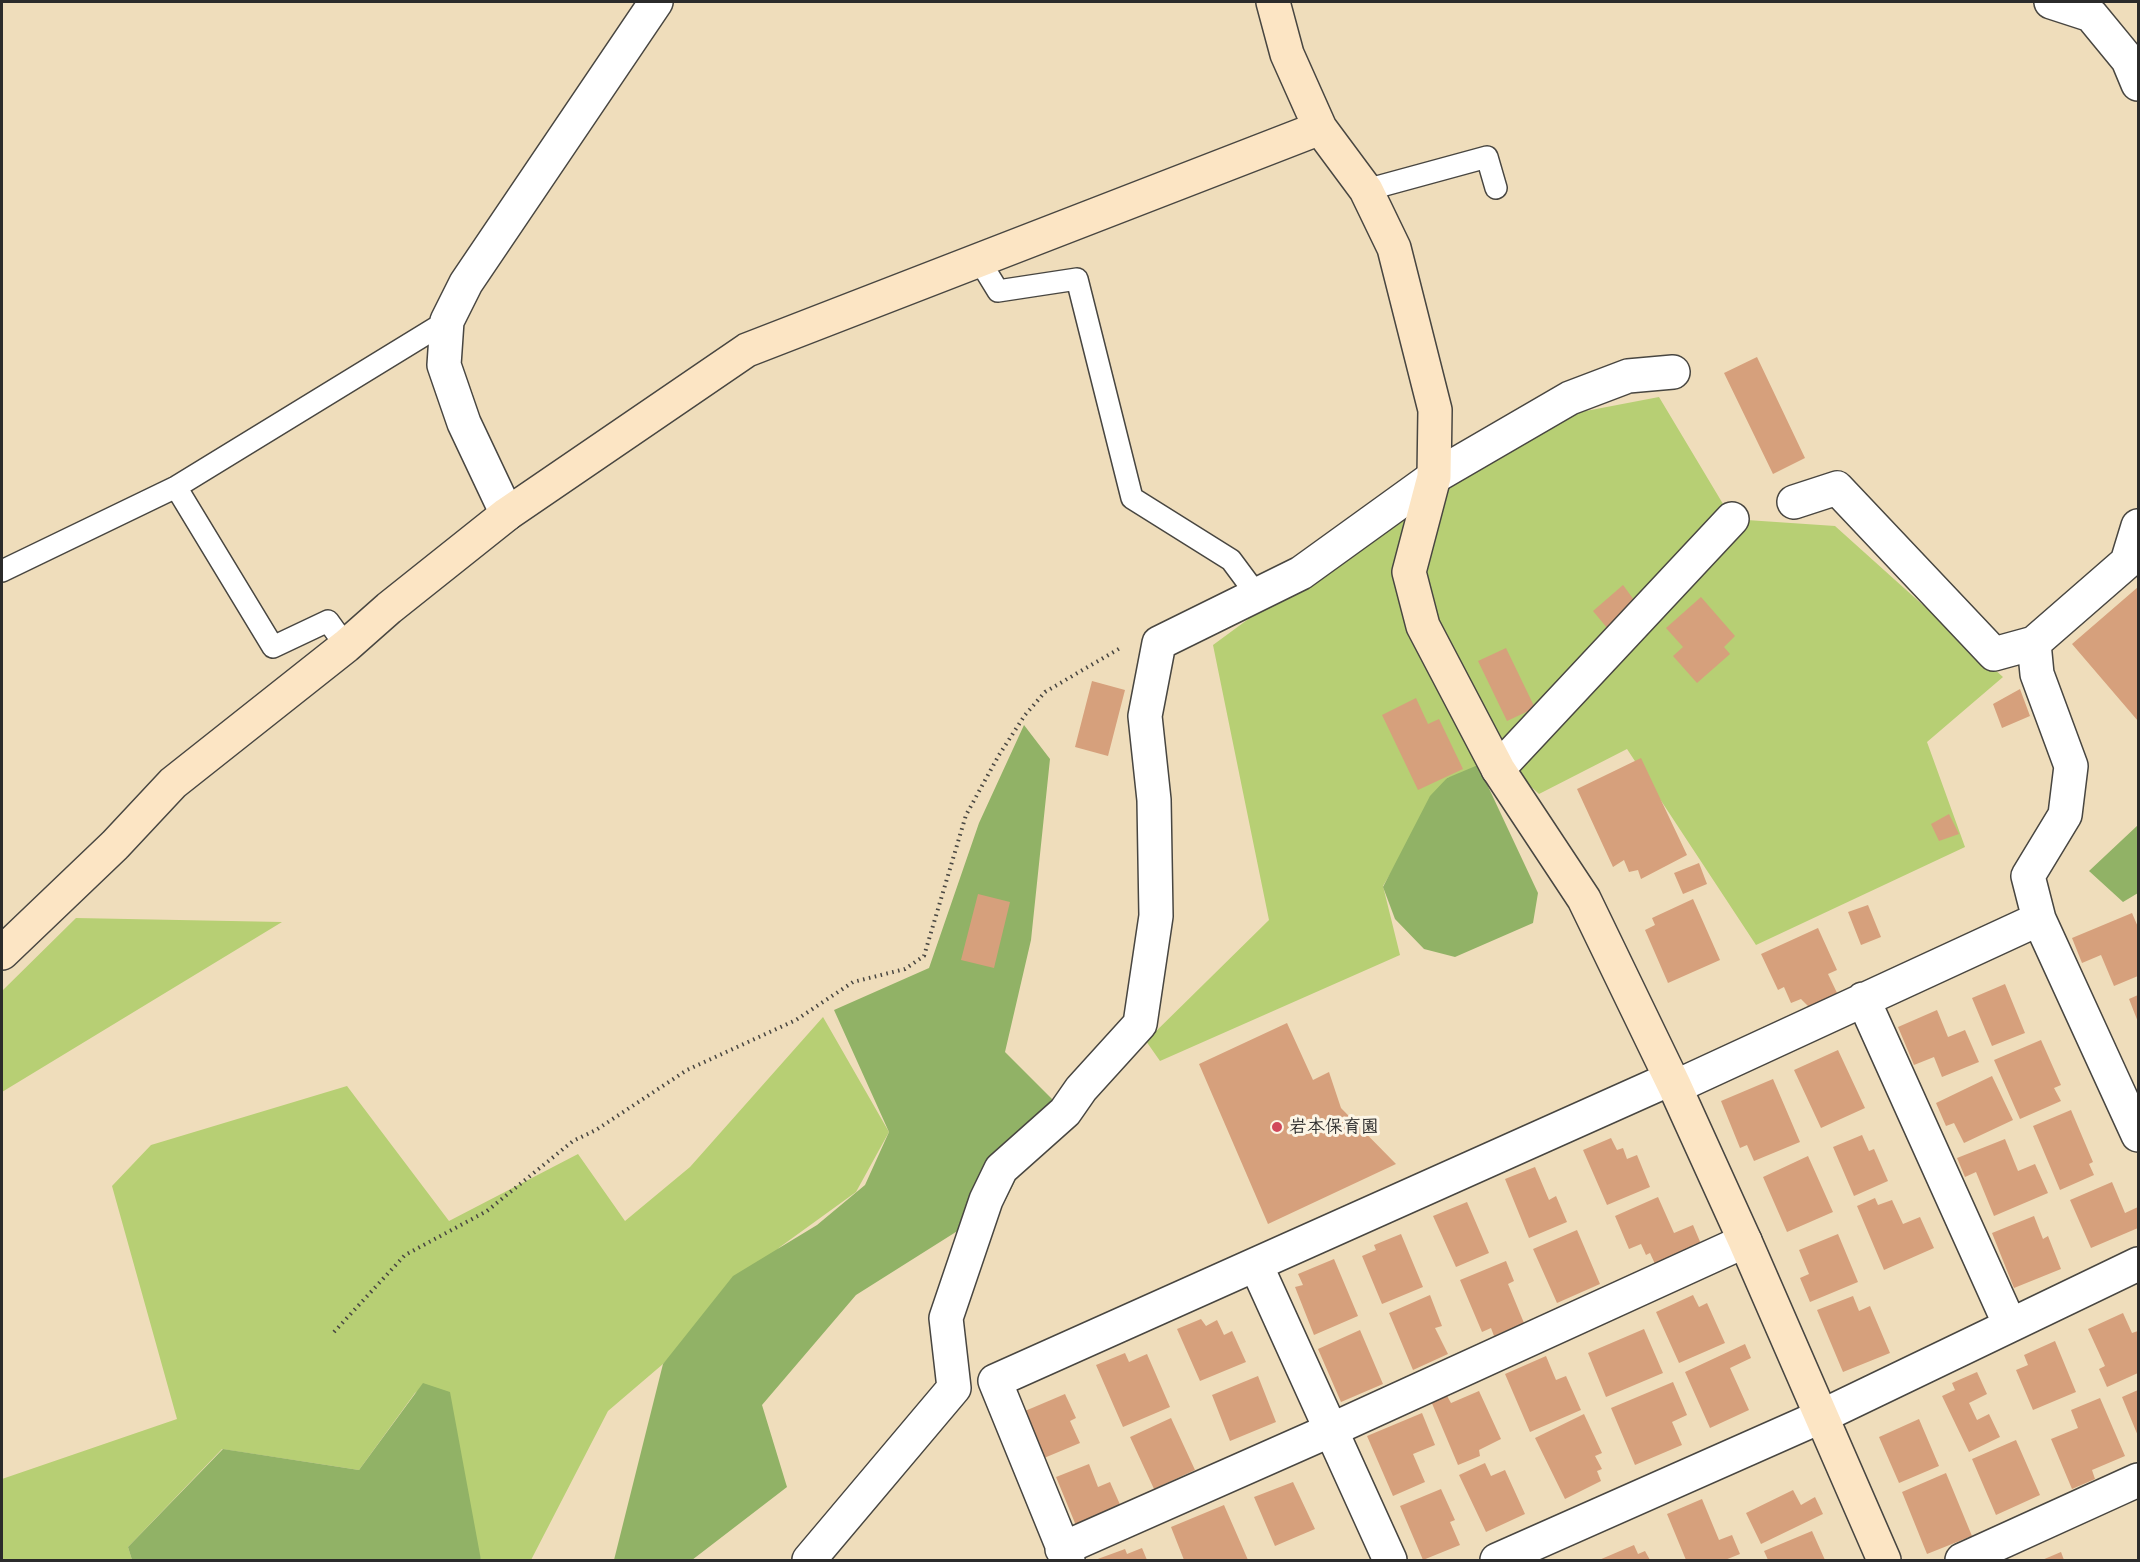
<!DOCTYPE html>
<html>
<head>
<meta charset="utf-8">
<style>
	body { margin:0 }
	#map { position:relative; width:2140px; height:1562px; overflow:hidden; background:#efddbb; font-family:"Shantell Sans",sans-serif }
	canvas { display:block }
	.frame { position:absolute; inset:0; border:3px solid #2b2b2b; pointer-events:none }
</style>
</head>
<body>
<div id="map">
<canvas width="2140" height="1562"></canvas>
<div class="frame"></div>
</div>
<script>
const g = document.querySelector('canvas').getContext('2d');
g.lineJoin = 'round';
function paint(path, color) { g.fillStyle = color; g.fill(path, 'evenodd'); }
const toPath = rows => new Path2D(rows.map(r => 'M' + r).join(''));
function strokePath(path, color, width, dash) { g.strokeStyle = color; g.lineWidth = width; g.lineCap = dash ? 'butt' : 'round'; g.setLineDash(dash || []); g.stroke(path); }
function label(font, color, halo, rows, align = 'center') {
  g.font = font + ' "Shantell Sans","Klee One",sans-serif'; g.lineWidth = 6; g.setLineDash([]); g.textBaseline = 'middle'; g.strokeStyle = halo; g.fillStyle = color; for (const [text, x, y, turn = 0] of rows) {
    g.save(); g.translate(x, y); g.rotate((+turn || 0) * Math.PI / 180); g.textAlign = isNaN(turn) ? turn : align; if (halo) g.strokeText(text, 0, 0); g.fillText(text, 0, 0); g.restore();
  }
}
paint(toPath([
	[1659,397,1732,519,1835,526,2003,677,1927,742,1965,847,1756,945,1627,749,1539,794,1504,762,1447,778,1383,886,1400,955,1160,1061,1146,1041,1269,920,1213,645,1341,551,1570,414],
	[76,918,282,922,2,1092,2,991],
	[823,1017,889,1132,856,1192,780,1247,663,1364,608,1411,531,1560,481,1560,424,1387,415,1393,359,1470,222,1449,128,1547,132,1560,2,1560,2,1479,177,1419,112,1186,151,1145,347,1086,449,1221,578,1154,625,1221,690,1167]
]), '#b7cf74');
paint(toPath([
	[1024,725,1050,759,1031,940,1005,1052,1055,1102,1005,1201,856,1295,762,1405,787,1487,692,1560,614,1560,663,1364,733,1276,817,1225,865,1185,889,1132,834,1010,929,968,979,823],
	[1478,765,1538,893,1533,923,1455,957,1424,949,1395,919,1383,887,1430,796,1447,778],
	[2138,825,2138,893,2123,902,2089,871],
	[423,1383,450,1392,481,1560,132,1560,128,1547,223,1449,359,1470]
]), '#91b266');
paint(toPath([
	[1757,357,1805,458,1773,474,1724,373],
	[1623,585,1637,604,1608,629,1593,611],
	[2138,587,2138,721,2072,644],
	[1701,597,1735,636,1724,647,1730,654,1697,683,1673,656,1683,647,1666,628],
	[1506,648,1535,708,1507,721,1478,661],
	[1092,681,1125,690,1108,756,1075,747],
	[2020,689,2030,716,2002,728,1993,704],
	[1416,698,1428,724,1439,719,1463,769,1418,790,1382,715],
	[1641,758,1687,855,1641,879,1638,870,1629,872,1624,860,1613,867,1577,789],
	[1949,814,1959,834,1939,841,1931,824],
	[1699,863,1707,884,1683,894,1674,873],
	[978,894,1010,902,994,968,961,960],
	[1693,899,1720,960,1668,983,1645,930,1655,925,1652,918],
	[1868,905,1881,937,1861,945,1848,912],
	[2132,913,2138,927,2138,976,2114,986,2101,955,2082,963,2072,938],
	[1818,928,1837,970,1828,974,1838,995,1810,1008,1801,999,1791,1003,1784,987,1778,990,1761,954],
	[2005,984,2025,1033,1992,1046,1972,998],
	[2138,995,2138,1022,2129,999],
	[1937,1010,1948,1037,1965,1030,1979,1062,1942,1077,1934,1057,1914,1065,1898,1027],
	[1287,1023,1313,1080,1329,1072,1341,1108,1396,1164,1268,1224,1199,1064],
	[2041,1040,2061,1085,2054,1088,2061,1101,2020,1119,1994,1060],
	[1838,1050,1865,1108,1821,1128,1794,1070],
	[1992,1076,2013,1120,1964,1143,1954,1123,1946,1126,1936,1103],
	[1773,1079,1800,1142,1754,1161,1747,1145,1740,1148,1721,1101],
	[2071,1110,2093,1162,2089,1164,2094,1175,2060,1190,2033,1126],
	[1862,1135,1869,1151,1874,1149,1888,1181,1854,1196,1833,1147],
	[1611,1138,1617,1150,1623,1148,1627,1159,1637,1155,1650,1187,1607,1205,1583,1150],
	[2005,1139,2018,1171,2035,1164,2048,1193,1994,1216,1976,1172,1965,1177,1957,1158],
	[1808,1156,1833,1212,1787,1232,1763,1177],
	[1535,1167,1549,1200,1556,1196,1567,1222,1529,1238,1505,1179],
	[2112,1182,2125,1213,2138,1207,2138,1228,2091,1248,2070,1200],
	[1658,1197,1674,1233,1693,1225,1701,1244,1655,1264,1650,1253,1646,1255,1641,1244,1629,1249,1615,1216],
	[1875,1198,1878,1205,1892,1200,1903,1224,1920,1217,1934,1248,1884,1270,1857,1206],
	[1467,1202,1489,1253,1456,1267,1433,1216],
	[2034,1216,2043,1239,2048,1236,2061,1269,2014,1288,1992,1233],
	[1577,1230,1600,1284,1557,1303,1533,1249],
	[1401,1234,1423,1287,1382,1304,1362,1256,1376,1250,1374,1245],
	[1838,1234,1858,1282,1810,1302,1800,1278,1809,1274,1799,1250],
	[1334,1259,1358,1316,1314,1335,1295,1287,1303,1285,1298,1274],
	[1506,1261,1514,1281,1508,1284,1524,1323,1494,1336,1491,1328,1482,1332,1460,1280],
	[1430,1295,1442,1326,1435,1328,1448,1354,1413,1370,1389,1313],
	[1693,1295,1699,1307,1707,1303,1725,1343,1679,1363,1656,1312],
	[1853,1296,1859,1311,1870,1306,1890,1353,1843,1372,1817,1310],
	[2123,1313,2132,1333,2138,1331,2138,1373,2107,1387,2099,1369,2105,1366,2088,1329],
	[1201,1319,1206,1326,1217,1320,1224,1335,1232,1331,1246,1362,1200,1381,1177,1329],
	[1644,1329,1663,1373,1606,1397,1588,1353],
	[1360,1330,1383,1384,1341,1402,1318,1349],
	[2055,1341,2076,1392,2033,1410,2016,1370,2028,1365,2024,1355],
	[1745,1344,1751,1358,1730,1368,1749,1410,1710,1428,1685,1372],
	[1125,1353,1129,1362,1147,1354,1170,1407,1123,1427,1096,1365],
	[1546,1356,1556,1380,1566,1376,1581,1410,1530,1432,1505,1374],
	[1977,1372,1987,1394,1969,1403,1977,1420,1989,1414,2000,1437,1969,1452,1942,1396,1955,1390,1952,1383],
	[1258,1376,1276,1422,1230,1441,1212,1395],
	[1673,1382,1687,1415,1672,1422,1682,1445,1635,1465,1611,1408],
	[2138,1390,2138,1436,2122,1397],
	[1479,1391,1501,1439,1479,1450,1480,1456,1458,1465,1431,1401,1446,1394,1451,1403],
	[1065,1394,1076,1418,1070,1421,1080,1443,1044,1458,1025,1411],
	[2100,1398,2125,1456,2092,1470,2095,1479,2072,1489,2051,1439,2078,1428,2071,1410],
	[1422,1413,1435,1445,1413,1454,1425,1482,1393,1496,1367,1436],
	[1584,1414,1602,1453,1595,1456,1602,1469,1597,1471,1601,1481,1565,1499,1535,1438],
	[1171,1418,1195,1470,1154,1489,1130,1437],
	[1919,1419,1939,1466,1899,1483,1879,1437],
	[2016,1440,2040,1495,1996,1515,1972,1459],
	[1485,1463,1491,1476,1505,1470,1525,1514,1486,1532,1459,1475],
	[1089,1464,1098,1487,1110,1482,1122,1509,1077,1528,1056,1477],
	[1946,1473,1972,1536,1927,1554,1902,1492],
	[1293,1482,1315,1529,1275,1546,1254,1497],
	[1441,1489,1455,1520,1450,1522,1460,1545,1423,1560,1400,1506],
	[1793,1490,1801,1505,1815,1497,1823,1514,1761,1544,1746,1513],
	[1702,1499,1719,1540,1732,1535,1740,1554,1725,1560,1686,1560,1667,1514],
	[1224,1505,1248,1560,1184,1560,1171,1527],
	[1812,1531,1825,1560,1768,1560,1764,1551],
	[1634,1545,1638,1554,1645,1551,1650,1560,1599,1560],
	[1142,1548,1147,1560,1095,1560,1125,1549,1127,1554],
	[2061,1552,2064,1560,2042,1560]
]), '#d6a07c');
const lane = toPath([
	[1366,190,1487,157,1496,188],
	[979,260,998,291,1077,279,1132,498,1231,560,1257,595],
	[176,487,273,647,328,621,346,646],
	[2,571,176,487,447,321]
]);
const street = toPath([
	[2051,2,2091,15,2128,60,2138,84],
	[1794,502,1837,488,1994,654,2034,643],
	[507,514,464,423,444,365,447,321,466,283,656,2],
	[2138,526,2127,562,2034,643,2037,674,2071,766,2065,815,2028,876,2039,919,2138,1135],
	[1498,769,1732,519],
	[1863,999,2010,1325],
	[1675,1087,2039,919],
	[1256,1265,1390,1560],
	[1062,1549,1331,1430,1745,1241],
	[809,1560,954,1388,946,1318,986,1200,1001,1169,1065,1112,1081,1089,1140,1024,1156,916,1154,800,1145,716,1159,643,1301,573,1434,477,1570,398,1628,376,1673,372],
	[1068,1560,995,1381,1670,1079],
	[1497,1560,1822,1416,2138,1264],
	[1962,1560,2138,1480]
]);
const secondary = toPath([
	[1273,2,1287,54,1320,128,1366,190,1394,248,1435,410,1434,477,1409,572,1423,626,1498,769,1584,899,1675,1087,1745,1241,1884,1560],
	[2,953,115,845,173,783,346,646,389,608,507,514,747,350,1320,128]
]);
strokePath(lane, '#484641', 24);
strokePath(street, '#484641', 36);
strokePath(secondary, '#484641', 36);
strokePath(toPath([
	[334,1332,405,1255,487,1211,573,1141,596,1130,687,1070,796,1020,853,982,905,969,924,956,966,815,999,755,1025,715,1045,692,1122,647]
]), '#484641', 4, [1.5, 4.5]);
strokePath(lane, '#fff', 21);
strokePath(street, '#fff', 33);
strokePath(secondary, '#fce5c4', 33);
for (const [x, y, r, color] of [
	[1277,1127,6,"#d1495b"]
]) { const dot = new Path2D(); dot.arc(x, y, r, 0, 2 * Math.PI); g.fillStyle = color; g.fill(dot); strokePath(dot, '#fcf5e5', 2); }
label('bold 18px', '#2b2b2b', '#fcf5e5', [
	["岩本保育園",1289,1127]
], 'left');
</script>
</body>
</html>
